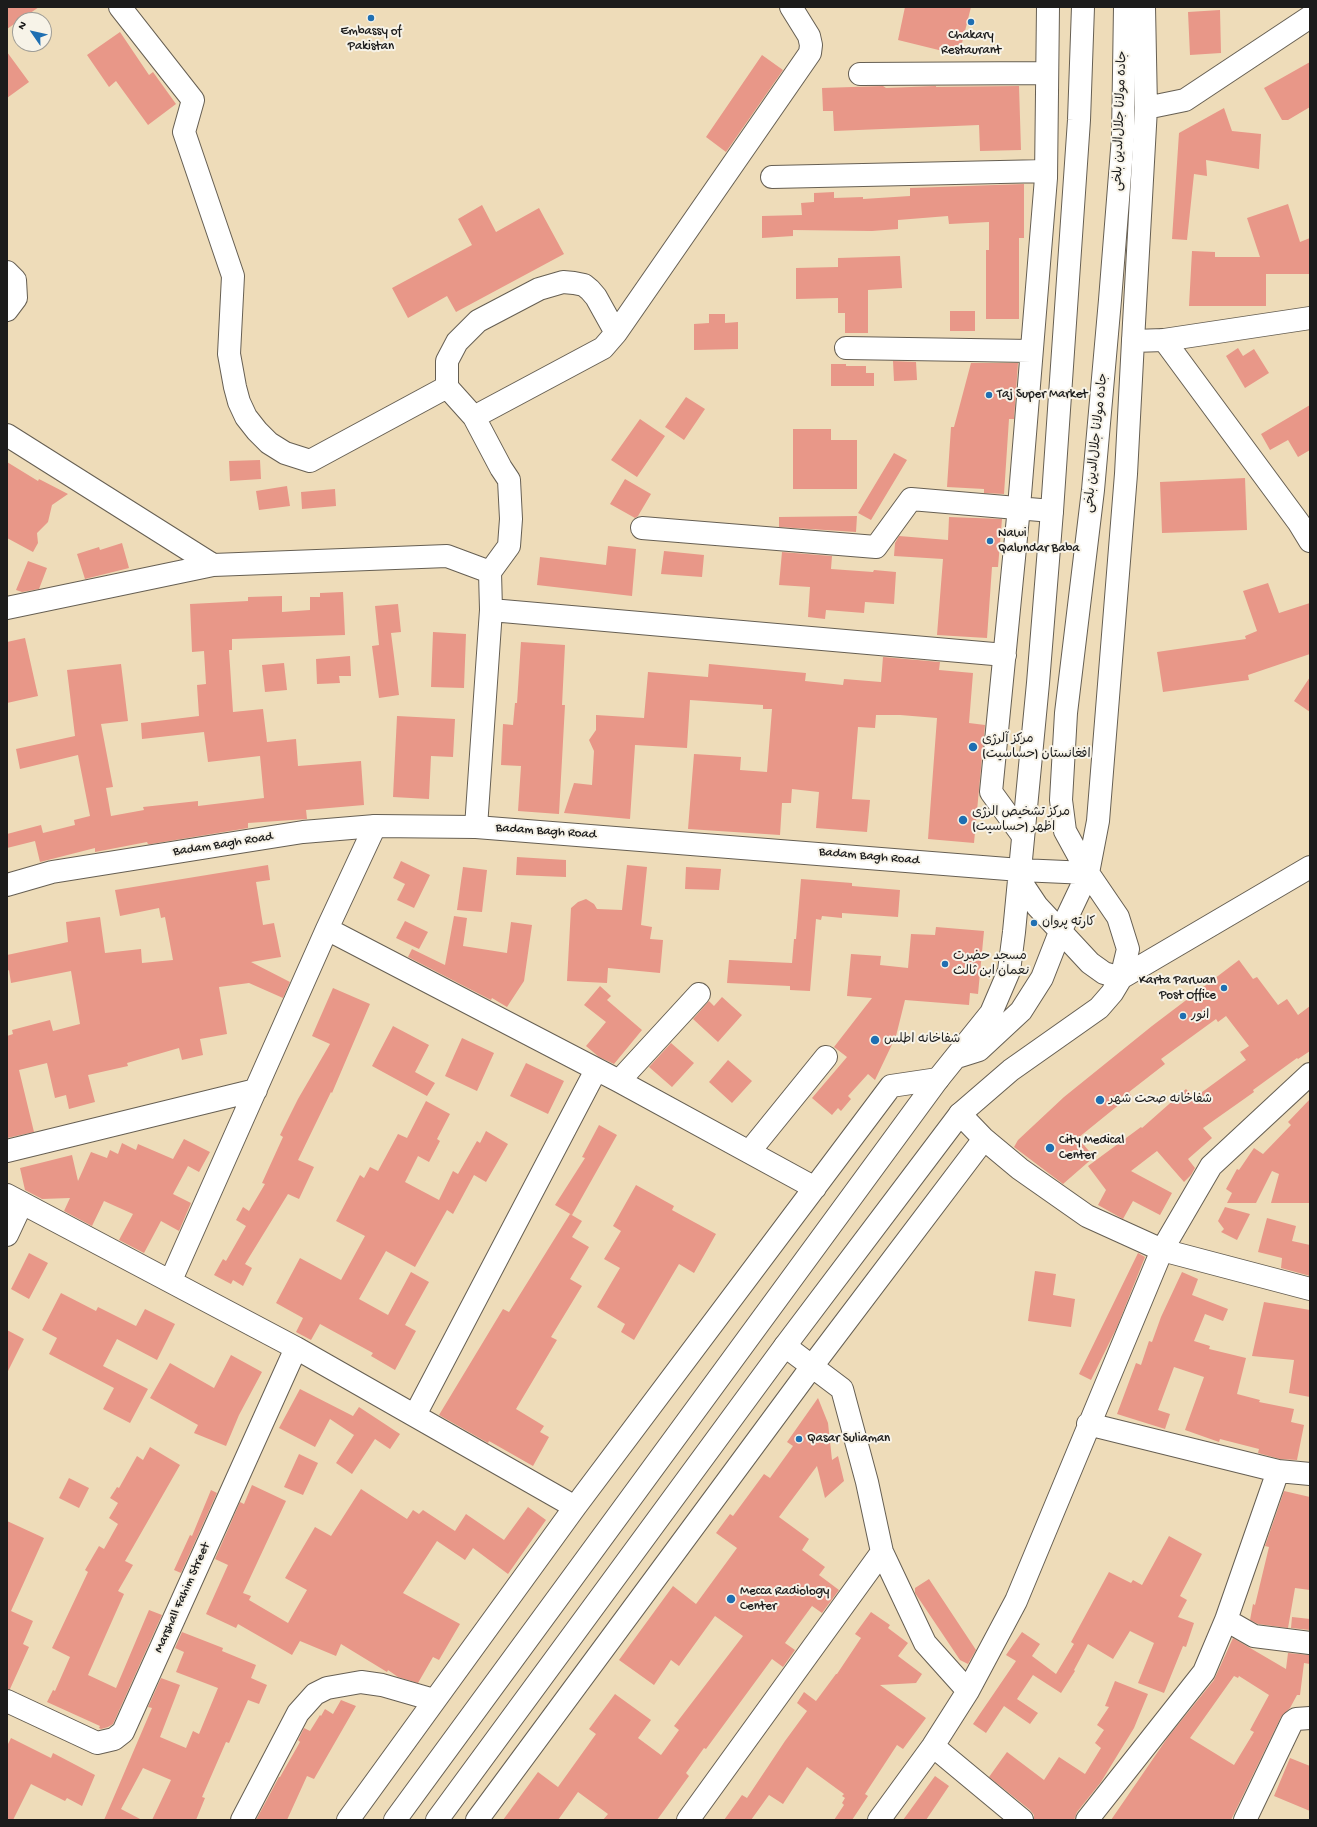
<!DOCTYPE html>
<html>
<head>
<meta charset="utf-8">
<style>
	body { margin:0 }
	#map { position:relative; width:1317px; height:1827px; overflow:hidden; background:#eedcb9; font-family:"Gochi Hand",sans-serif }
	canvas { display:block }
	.frame { position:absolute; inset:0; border:8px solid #1c1c1c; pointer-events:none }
	.north { position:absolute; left:12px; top:12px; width:40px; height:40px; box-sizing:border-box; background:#f7f3e8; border:1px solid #9f9d96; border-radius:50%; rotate:304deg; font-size:11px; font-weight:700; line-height:16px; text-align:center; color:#1c1c1c }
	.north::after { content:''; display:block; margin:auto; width:14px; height:18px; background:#1f6fb2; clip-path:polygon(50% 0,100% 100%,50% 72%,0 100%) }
</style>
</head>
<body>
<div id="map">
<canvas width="1317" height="1827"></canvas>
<div class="frame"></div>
<div class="north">N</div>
</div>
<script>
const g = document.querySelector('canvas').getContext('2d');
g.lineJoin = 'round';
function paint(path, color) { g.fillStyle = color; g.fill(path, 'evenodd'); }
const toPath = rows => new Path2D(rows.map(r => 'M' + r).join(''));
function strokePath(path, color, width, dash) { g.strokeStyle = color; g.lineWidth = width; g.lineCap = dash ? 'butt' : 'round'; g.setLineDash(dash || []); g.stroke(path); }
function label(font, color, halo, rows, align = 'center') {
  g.font = font + ' "Gochi Hand","Playpen Sans Arabic",sans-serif'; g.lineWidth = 4; g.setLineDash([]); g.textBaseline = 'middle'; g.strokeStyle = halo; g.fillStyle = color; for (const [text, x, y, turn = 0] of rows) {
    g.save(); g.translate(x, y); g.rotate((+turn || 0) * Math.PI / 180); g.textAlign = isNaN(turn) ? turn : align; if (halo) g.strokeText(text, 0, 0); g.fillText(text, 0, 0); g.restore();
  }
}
paint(toPath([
	[7,7,39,7,7,29],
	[905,7,971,7,959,55,898,40],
	[1220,10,1221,53,1190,55,1188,12],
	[120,32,149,75,153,72,176,104,148,125,116,81,109,87,87,55],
	[7,52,29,82,7,98],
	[762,55,783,70,726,152,706,137],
	[1310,62,1310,107,1288,120,1282,120,1264,88],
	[883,86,886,88,936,86,936,87,1019,86,1021,150,980,151,979,125,834,131,833,111,823,111,822,88],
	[1224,108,1232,131,1261,134,1259,169,1206,160,1207,176,1194,174,1187,240,1172,239,1179,133],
	[1024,184,1024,238,1019,238,1019,319,986,319,986,250,989,250,989,222,949,224,948,216,898,220,898,229,872,231,793,230,793,236,762,238,762,216,802,215,801,203,814,202,814,193,834,192,834,198,863,197,863,199,910,196,910,188],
	[1288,204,1300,242,1310,238,1310,274,1266,274,1266,306,1189,306,1192,251,1215,252,1215,257,1260,257,1247,218],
	[482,205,496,232,539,208,564,254,456,312,447,296,408,318,392,288,472,245,458,219],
	[900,256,902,288,868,290,868,333,845,333,845,313,838,313,838,298,796,299,796,268,838,267,838,258],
	[950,311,975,311,975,331,950,331],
	[709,314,725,314,725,323,738,322,738,349,694,350,694,324,709,323],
	[1238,348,1243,356,1254,349,1269,373,1245,388,1226,356],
	[893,361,916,362,917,380,894,381],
	[971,363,1018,363,1014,419,1009,419,1004,494,984,493,984,489,947,487,951,427,954,427],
	[831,364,846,364,846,366,866,366,866,373,874,373,874,386,831,386],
	[686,397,705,409,684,440,665,427],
	[1310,405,1310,450,1298,457,1288,440,1270,450,1261,434],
	[640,419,665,436,637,477,611,460],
	[793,429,831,429,831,440,857,440,857,489,793,489],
	[894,453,907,460,871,520,858,513],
	[260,460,261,479,230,481,229,461],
	[7,462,38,481,39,479,68,494,52,505,48,522,37,533,38,543,33,552,7,538],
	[1245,478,1247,530,1162,533,1160,482],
	[625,479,651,494,638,516,635,518,610,504],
	[287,486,290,506,259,510,256,491],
	[335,489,336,506,302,509,301,492],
	[857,516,856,532,779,527,779,517],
	[949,517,1002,519,998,567,992,567,987,638,937,635,943,559,894,556,895,543,899,536,948,540],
	[122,543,129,568,85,579,77,554,99,547,100,550],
	[608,546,636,549,632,596,537,585,540,557,606,565],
	[664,551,704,555,702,577,661,574],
	[782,552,832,556,831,569,873,572,874,570,896,572,894,604,865,602,864,613,826,610,825,619,808,617,810,587,779,585],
	[28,561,47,568,39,589,22,592,16,590],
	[1268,583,1279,613,1310,603,1310,654,1248,675,1249,680,1163,692,1157,652,1246,639,1245,636,1257,631,1243,591],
	[343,592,345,635,232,639,232,650,229,650,233,712,263,709,267,742,296,739,298,766,361,761,364,805,306,810,307,819,248,823,248,828,151,844,148,844,147,842,95,852,95,848,40,862,35,841,7,848,7,834,41,825,43,833,75,825,74,820,90,816,78,755,20,769,16,749,75,736,67,670,121,664,128,721,101,724,113,787,106,788,111,816,144,810,143,807,198,801,198,806,264,798,260,756,208,762,204,732,142,739,141,723,199,716,197,685,206,684,204,651,192,652,190,604,248,601,248,597,282,596,282,612,310,610,310,597,320,597,320,593],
	[398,604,401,632,391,633,399,695,379,698,372,646,379,645,375,606],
	[433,632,466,634,464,688,431,687],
	[25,638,38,696,7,703,7,642],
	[521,642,565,645,562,705,565,705,559,814,518,811,521,766,501,765,503,724,513,725,515,703,517,703],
	[350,656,351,676,339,676,340,683,317,684,316,659],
	[883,657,940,662,939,670,973,673,969,723,985,725,974,843,928,839,937,718,900,715,876,715,875,728,858,727,852,799,870,800,867,832,816,828,819,792,792,789,791,803,782,803,780,835,688,829,694,754,741,757,740,770,767,772,772,709,763,709,763,705,690,700,687,748,635,745,630,819,564,813,574,783,592,785,594,751,589,740,596,730,596,715,644,718,648,672,708,677,709,664,806,673,805,681,843,685,844,679,881,682],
	[284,663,287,690,265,692,262,665],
	[1310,677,1310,712,1294,701],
	[397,716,455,719,453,757,431,756,429,799,393,797],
	[517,857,566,860,566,877,516,875],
	[401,861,430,875,414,908,397,900,405,884,393,878],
	[268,865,270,880,256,882,263,925,274,923,281,957,251,962,290,982,283,998,249,983,219,987,227,1034,200,1039,203,1055,182,1060,179,1048,127,1063,128,1066,88,1075,95,1102,69,1109,66,1095,55,1098,47,1063,19,1070,34,1132,7,1138,7,1036,13,1034,12,1030,50,1020,53,1031,80,1024,71,971,11,983,9,970,7,971,7,955,68,942,66,922,100,917,105,953,141,949,142,963,173,960,165,917,161,918,159,908,120,916,115,890],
	[627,865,647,867,641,925,652,927,650,939,663,940,660,973,608,968,607,983,567,981,571,908,578,902,586,899,594,904,597,909,622,910],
	[463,867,487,870,482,912,457,910],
	[686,867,721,869,719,890,685,889],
	[801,879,852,883,852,886,900,890,898,917,842,913,842,918,822,916,821,920,816,919,810,991,790,990,790,986,727,983,729,960,792,963,794,939,796,939],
	[454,916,467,918,463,946,507,953,511,922,532,925,524,981,507,1007,492,998,491,1000,408,957,412,949,445,965],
	[405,921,428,932,419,949,396,938],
	[936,927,984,931,978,994,970,993,969,1005,905,1000,896,1036,875,1080,868,1074,848,1096,851,1099,841,1111,838,1108,832,1115,812,1098,847,1057,834,1047,872,998,847,996,851,954,881,956,880,965,908,968,911,934,935,935],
	[1239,960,1253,979,1257,977,1278,1005,1287,999,1298,1015,1310,1006,1310,1051,1298,1059,1297,1058,1253,1090,1254,1092,1203,1128,1212,1138,1188,1159,1195,1168,1191,1175,1184,1182,1157,1151,1131,1171,1172,1193,1160,1215,1133,1201,1123,1219,1098,1205,1106,1190,1088,1166,1141,1127,1142,1128,1186,1089,1194,1098,1246,1060,1240,1052,1249,1046,1226,1016,1218,1022,1216,1019,1161,1059,1165,1064,1129,1092,1131,1095,1078,1138,1094,1157,1063,1184,1014,1147,1018,1140,1064,1097,1152,1026],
	[600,986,611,996,607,1000,642,1030,614,1064,599,1057,586,1046,606,1022,584,1005],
	[333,988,370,1004,332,1093,331,1092,298,1160,314,1167,299,1199,288,1194,245,1264,252,1268,243,1286,233,1280,231,1284,214,1275,223,1259,226,1261,246,1226,236,1220,243,1207,249,1211,265,1184,262,1183,283,1137,280,1135,298,1099,330,1044,312,1036],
	[722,997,742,1015,718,1042,693,1019,709,1001,714,1006],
	[393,1026,429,1045,415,1072,435,1083,427,1096,372,1066],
	[462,1038,494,1053,477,1091,445,1076],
	[671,1043,694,1063,672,1087,649,1067],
	[728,1060,752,1081,732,1103,709,1082],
	[526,1063,564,1081,548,1114,510,1096],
	[1310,1099,1310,1203,1271,1203,1279,1174,1272,1171,1256,1203,1227,1203,1232,1193,1226,1189,1237,1169,1239,1170,1254,1148,1263,1154,1291,1125,1288,1122],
	[426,1101,450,1114,437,1139,440,1141,429,1162,418,1156,405,1182,439,1200,453,1171,458,1174,477,1141,480,1143,486,1131,508,1144,486,1182,474,1175,453,1214,447,1210,415,1267,386,1251,359,1299,388,1315,411,1272,429,1282,405,1325,416,1331,395,1370,371,1356,373,1353,320,1324,311,1340,296,1332,303,1318,276,1303,300,1258,341,1280,365,1236,336,1221,360,1175,364,1178,370,1167,378,1171,398,1134,407,1138],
	[599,1125,617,1135,572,1215,555,1205,585,1158,582,1157],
	[184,1139,210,1152,199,1172,188,1166,173,1194,191,1203,179,1231,161,1221,144,1253,119,1240,133,1214,104,1201,92,1226,64,1211,70,1198,42,1199,25,1190,20,1168,72,1155,78,1181,91,1152,107,1158,110,1150,118,1154,122,1143,136,1150,138,1144,173,1159],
	[636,1185,674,1206,672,1210,716,1234,694,1273,679,1264,634,1340,621,1332,625,1324,597,1307,620,1268,604,1259,621,1231,613,1226],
	[1225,1207,1250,1214,1237,1240,1221,1232,1224,1229,1218,1221],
	[570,1214,582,1221,572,1237,589,1247,570,1279,582,1286,551,1337,557,1340,516,1409,544,1426,540,1432,549,1437,533,1466,489,1441,488,1443,439,1415,503,1309,509,1312],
	[1267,1218,1296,1226,1292,1241,1310,1245,1310,1276,1281,1268,1282,1258,1258,1252],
	[29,1253,48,1263,29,1299,11,1289],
	[1138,1253,1145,1257,1117,1327,1091,1380,1079,1374],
	[1035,1271,1056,1274,1053,1295,1075,1299,1071,1327,1028,1321],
	[1182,1272,1198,1279,1192,1295,1228,1309,1223,1321,1205,1314,1194,1341,1210,1346,1209,1349,1246,1358,1237,1394,1260,1400,1259,1402,1294,1409,1291,1422,1304,1425,1297,1460,1280,1459,1258,1453,1259,1449,1220,1439,1219,1442,1185,1430,1204,1377,1174,1367,1158,1410,1170,1414,1165,1429,1117,1414,1136,1363,1141,1365,1149,1341,1152,1342,1161,1317],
	[61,1293,96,1311,98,1307,136,1326,145,1309,175,1324,157,1360,117,1339,103,1366,148,1389,130,1423,103,1409,114,1388,49,1354,57,1338,42,1330],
	[1264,1302,1310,1310,1310,1397,1289,1393,1294,1360,1252,1356],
	[7,1330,24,1339,7,1373],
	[231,1355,262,1372,239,1415,226,1446,194,1433,198,1425,150,1398,170,1363,214,1388],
	[300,1389,353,1416,359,1407,400,1434,390,1449,375,1439,352,1474,336,1463,354,1435,330,1419,315,1447,279,1428],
	[818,1398,828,1423,832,1460,838,1456,844,1481,825,1498,817,1466,779,1517,809,1539,802,1550,825,1567,819,1575,839,1590,822,1613,812,1606,785,1643,795,1650,783,1667,772,1659,706,1749,704,1748,686,1773,689,1776,657,1820,603,1820,608,1814,578,1792,558,1820,503,1820,538,1772,558,1787,596,1734,589,1729,615,1694,651,1720,638,1738,661,1755,679,1730,674,1726,743,1636,715,1616,679,1666,671,1660,654,1685,619,1660,673,1586,696,1604,737,1548,716,1533,730,1514,733,1516,764,1474,770,1478,793,1446,787,1442],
	[150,1447,180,1465,125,1561,133,1565,118,1591,124,1594,88,1675,116,1688,149,1610,162,1615,113,1724,108,1727,101,1729,99,1728,100,1726,47,1702,53,1690,55,1691,70,1657,52,1648,88,1572,85,1570,99,1546,104,1549,118,1524,109,1518,118,1503,110,1498,117,1487,119,1488,137,1456,143,1460],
	[299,1454,318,1463,303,1495,284,1487],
	[69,1478,89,1488,79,1508,59,1498],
	[252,1485,286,1501,243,1593,251,1596,249,1600,288,1623,307,1590,285,1578,315,1527,331,1536,361,1489,407,1519,413,1510,419,1514,423,1510,455,1531,466,1514,504,1540,528,1507,546,1520,508,1574,473,1548,465,1560,437,1541,403,1593,460,1624,439,1660,433,1657,418,1683,398,1677,388,1670,387,1672,341,1644,336,1656,300,1641,292,1655,238,1624,236,1628,206,1614,228,1565,215,1559,240,1502,244,1504],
	[211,1490,217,1493,181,1573,174,1570,190,1535,192,1536],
	[1284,1491,1310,1497,1310,1590,1295,1588,1288,1628,1258,1624,1250,1620,1253,1604,1255,1605,1269,1547,1265,1546],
	[7,1521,44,1538,11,1611,33,1621,23,1644,29,1647,10,1689,7,1689],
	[1169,1536,1202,1554,1180,1596,1187,1600,1178,1617,1194,1623,1186,1647,1183,1646,1164,1693,1138,1683,1154,1643,1130,1631,1113,1659,1088,1644,1074,1670,1075,1671,1061,1693,1033,1675,1017,1699,1038,1713,1030,1724,1004,1706,986,1733,973,1724,1016,1661,1006,1655,1022,1632,1040,1644,1032,1656,1056,1674,1074,1644,1071,1642,1109,1572,1131,1583,1133,1580,1142,1585],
	[929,1579,976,1650,968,1664,960,1660,915,1593,915,1588],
	[871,1612,890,1625,888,1628,908,1643,898,1656,922,1674,916,1683,880,1685,926,1718,903,1749,897,1745,865,1794,868,1796,852,1820,834,1820,844,1805,842,1803,845,1798,842,1796,844,1794,807,1767,783,1804,769,1795,751,1820,724,1820,742,1795,747,1798,785,1741,807,1711,797,1703,804,1692,816,1701,836,1674,837,1674,861,1638,855,1634],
	[1292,1617,1310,1619,1310,1630,1291,1628],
	[182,1632,223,1648,222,1651,256,1665,251,1678,267,1685,259,1704,248,1700,229,1743,226,1742,202,1797,205,1798,196,1820,152,1820,171,1780,143,1768,121,1809,142,1820,104,1820,152,1708,148,1707,161,1678,180,1685,160,1737,186,1748,193,1731,199,1734,218,1688,176,1672,184,1652,175,1648],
	[1233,1638,1286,1669,1288,1653,1310,1655,1310,1664,1304,1663,1300,1695,1297,1695,1290,1708,1281,1717,1231,1820,1111,1820,1168,1737,1214,1680],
	[1234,1676,1238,1678,1239,1676,1269,1695,1250,1730,1254,1732,1234,1765,1190,1738],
	[1115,1681,1148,1694,1134,1728,1101,1782,1077,1812,1074,1820,1034,1820,1034,1815,1030,1810,989,1777,1007,1752,1044,1780,1059,1757,1085,1774,1101,1748,1095,1743,1104,1730,1097,1725,1109,1707,1105,1706],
	[341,1700,356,1706,314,1779,307,1776,287,1820,256,1820,279,1777,280,1777,300,1742,298,1740,304,1728,310,1731,320,1715,321,1716,325,1709,333,1714],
	[11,1738,51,1758,53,1753,95,1775,82,1806,67,1798,65,1801,31,1784,13,1820,7,1820,7,1746],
	[1290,1758,1310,1766,1310,1811,1274,1796],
	[935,1776,949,1786,926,1820,903,1820]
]), '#e89788');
const minor = toPath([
	[120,7,193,100,184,132,233,276,229,354,235,387,239,402,246,417,257,431,269,443,285,453,310,461,447,387],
	[860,74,1047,73],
	[1146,108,1185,100,1310,17],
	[772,177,1046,171],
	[7,272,15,280,16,298,7,310],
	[616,333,810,53,811,45,809,36,791,7],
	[1164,340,1299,523,1310,541],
	[1133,341,1146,108,1144,7],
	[846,348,1031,351],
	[474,417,603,348,616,333,596,297,590,290,584,285,574,283,563,282,539,289,478,321,457,342,447,361,447,387,474,417,501,468,509,480,511,519,509,546,490,572],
	[7,435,213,565,447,556,490,572,491,610,476,827],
	[642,528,876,547,911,499,1052,511],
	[7,608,213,565],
	[491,610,1005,655],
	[1023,836,991,792,1019,507,1046,178,1048,7],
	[327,929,619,1081,815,1188],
	[619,1081,699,994],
	[960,1114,984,1139,1020,1169,1087,1216,1162,1250,1310,1289],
	[7,1151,256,1090],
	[749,1152,826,1057],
	[7,1195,296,1348,575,1507],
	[7,1235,22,1203],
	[171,1280,327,929,375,826],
	[785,1346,842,1389,867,1482,882,1552,925,1643,968,1691],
	[415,1415,596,1070],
	[1088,1424,1278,1471,1310,1474],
	[1226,1620,1254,1636,1310,1643],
	[7,1701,97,1743,114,1739,123,1732,296,1348],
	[933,1746,1022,1820],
	[242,1820,298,1713,315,1694,327,1688,361,1682,382,1685,434,1700],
	[348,1820,575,1507,891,1086,938,1079],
	[477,1820,813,1365,984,1139],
	[688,1820,882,1552],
	[879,1820,933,1746,968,1691,1016,1601,1162,1250,1211,1166,1310,1074],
	[1087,1820,1204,1672,1226,1620,1278,1471],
	[1245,1820,1292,1722,1296,1719,1310,1718]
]);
const major = toPath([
	[1019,879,1037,906,1090,963,1104,973,1121,978,1310,867],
	[7,885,52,872,221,845,303,832,375,826,476,827,1020,870,1088,873],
	[960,1056,979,1050,1021,1011,1042,978,1060,932,1088,873,1098,821,1126,474,1133,341,1164,340,1310,318],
	[395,1820,938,1079,991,1013,1009,971,1014,932,1038,683,1052,511,1079,120,1083,7],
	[437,1820,785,1346,960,1114,1011,1070,1099,1008,1112,993,1121,978,1128,949,1118,917,1088,873,1065,831,1061,800,1066,713,1093,490,1110,300,1123,137,1125,7]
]);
strokePath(minor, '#665f53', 24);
strokePath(major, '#665f53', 24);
strokePath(minor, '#fff', 22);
strokePath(major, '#fff', 22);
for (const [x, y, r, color] of [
	[371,18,4,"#1f6fb2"],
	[971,22,4,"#1f6fb2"],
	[989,395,4,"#1f6fb2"],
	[990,541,4,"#1f6fb2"],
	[973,747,5,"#1f6fb2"],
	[963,820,5,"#1f6fb2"],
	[1034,923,4,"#1f6fb2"],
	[945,964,4,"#1f6fb2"],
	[1224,988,4,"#1f6fb2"],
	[1183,1016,4,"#1f6fb2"],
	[875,1040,5,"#1f6fb2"],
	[1100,1100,5,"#1f6fb2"],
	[1050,1148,5,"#1f6fb2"],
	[799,1439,4,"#1f6fb2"],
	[731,1599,5,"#1f6fb2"]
]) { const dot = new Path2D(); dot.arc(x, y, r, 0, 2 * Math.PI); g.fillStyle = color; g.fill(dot); strokePath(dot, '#f7f3e8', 1.5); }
label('13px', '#1c1c1c', '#f7f3e8', [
	["Embassy of",371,32,"center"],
	["Pakistan",371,47,"center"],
	["Chakary",971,36,"center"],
	["Restaurant",971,51,"center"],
	["Taj Super Market",997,395],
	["Nawi",998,534],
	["Qalundar Baba",998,549],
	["مرکز آلرژی",982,740],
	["(حساسیت) افغانستان",982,755],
	["مرکز تشخیص الرژی",972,813],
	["(حساسیت) اظهر",972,828],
	["کارته پروان",1042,923],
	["مسجد حضرت",953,957],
	["نعمان ابن ثالث",953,972],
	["Karta Parwan",1216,981,"right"],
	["Post Office",1216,996,"right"],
	["انور",1191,1016],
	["شفاخانه اطلس",884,1040],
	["شفاخانه صحت شهر",1109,1100],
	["City Medical",1059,1141],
	["Center",1059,1156],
	["Qasar Suliaman",807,1439],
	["Mecca Radiology",740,1592],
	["Center",740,1607]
], 'left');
label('13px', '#1c1c1c', '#f7f3e8', [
	["جاده مولانا جلال‌الدین بلخی",1121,121,-88],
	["جاده مولانا جلال‌الدین بلخی",1097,443,-84],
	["Badam Bagh Road",546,832,4],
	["Badam Bagh Road",223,845,-9],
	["Badam Bagh Road",869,857,5],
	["Marshall Fahim Street",183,1598,-66]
]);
</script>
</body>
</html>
